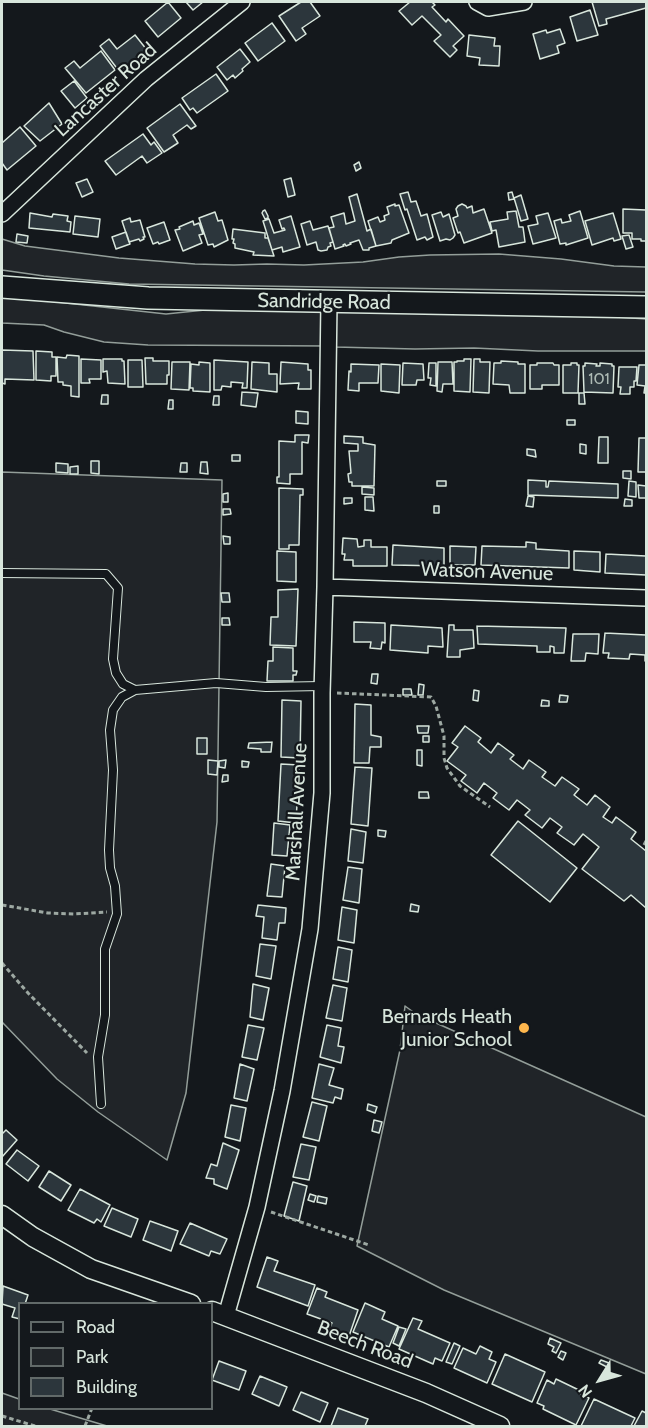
<!DOCTYPE html>
<html>
<head>
<meta charset="utf-8">
<style>
	body { margin:0 }
	#map { position:relative; width:648px; height:1428px; overflow:hidden; background:#14181c; font-family:Cabin,sans-serif }
	canvas { display:block }
	.frame { position:absolute; inset:0; border:3px solid #d8e6dc; pointer-events:none }
	.legend { position:absolute; left:18px; top:1302px; width:195px; height:108px; box-sizing:border-box; background:#14181c; border:2px solid #626a69; margin:0; padding:8px 10px; list-style:none; font-size:18px; color:#d8e6dc }
	.legend li { display:flex; align-items:center; gap:12px; height:30px }
	.legend b { width:30px; border:2px solid #626a69 }
	.north { position:absolute; left:570px; top:1350px; width:60px; height:60px; -webkit-text-stroke:4px #14181c; paint-order:stroke; rotate:233deg; font-size:16px; font-weight:700; line-height:24px; text-align:center; color:#d8e6dc }
	.north::after { content:''; display:block; margin:auto; width:21px; height:27px; background:#d8e6dc; clip-path:polygon(50% 0,100% 100%,50% 72%,0 100%) }
</style>
</head>
<body>
<div id="map">
<canvas width="648" height="1428"></canvas>
<div class="frame"></div>
<ul class="legend">
<li><b style="height:8px;background:#14181c"></b>Road</li>
<li><b style="height:16px;background:#202428"></b>Park</li>
<li><b style="height:16px;background:#2c363c"></b>Building</li>
</ul>
<div class="north">N</div>
</div>
<script>
const g = document.querySelector('canvas').getContext('2d');
g.lineJoin = 'round';
function paint(path, color) { g.fillStyle = color; g.fill(path, 'evenodd'); }
const toPath = rows => new Path2D(rows.map(r => 'M' + r).join(''));
function strokePath(path, color, width, dash) { g.strokeStyle = color; g.lineWidth = width; g.lineCap = dash ? 'butt' : 'round'; g.setLineDash(dash || []); g.stroke(path); }
function label(font, color, halo, rows, align = 'center') {
  g.font = font + ' Cabin,sans-serif'; g.lineWidth = 4.5; g.setLineDash([]); g.textBaseline = 'middle'; g.strokeStyle = halo; g.fillStyle = color; for (const [text, x, y, turn = 0] of rows) {
    g.save(); g.translate(x, y); g.rotate((+turn || 0) * Math.PI / 180); g.textAlign = isNaN(turn) ? turn : align; if (halo) g.strokeText(text, 0, 0); g.fillText(text, 0, 0); g.restore();
  }
}
const green = toPath([
	[2,239,25,246,119,258,195,264,234,265,267,264,304,265,363,262,399,257,430,255,499,254,561,259,614,266,646,267,646,292,129,284,44,276,2,270,2,239],
	[2,296,166,314,244,306,329,302,330,346,148,345,104,342,64,332,44,325,2,323,2,296],
	[333,307,546,312,646,319,646,351,538,351,474,348,415,349,335,347,333,307],
	[2,472,222,480,217,822,186,1093,167,1160,98,1112,57,1079,2,1022,2,472],
	[405,1006,416,1014,646,1117,646,1374,444,1290,357,1246,400,1050,405,1006],
	[2,1393,19,1399,20,1408,50,1409,107,1426,2,1426,2,1393]
]);
paint(green, '#202428');
strokePath(green, '#939e99', 1.5);
const building = toPath([
	[168,2,181,18,158,37,145,21,168,2],
	[186,2,203,2,193,10,186,2],
	[301,2,310,2,320,16,302,28,306,34,296,41,279,16,301,2],
	[410,2,432,2,435,5,432,7,446,22,448,19,464,36,453,46,457,50,450,57,434,41,441,35,422,16,412,25,399,11,410,2],
	[592,2,646,2,646,8,606,19,607,24,599,26,592,2],
	[590,10,598,35,577,41,570,17,590,10],
	[272,23,285,41,258,61,245,43,272,23],
	[560,29,565,43,557,46,559,53,540,59,533,34,546,30,547,33,560,29],
	[135,35,147,50,119,71,100,46,109,39,117,49,135,35],
	[469,35,495,38,494,46,500,46,499,66,479,65,480,58,467,56,469,35],
	[240,49,250,62,242,69,243,71,235,78,233,75,227,80,217,67,240,49],
	[101,51,115,70,86,93,65,68,74,61,80,68,101,51],
	[216,74,228,91,197,113,193,108,190,110,182,98,216,74],
	[74,81,87,98,75,108,61,91,74,81],
	[49,103,62,124,40,141,24,126,49,103],
	[180,104,196,126,191,129,187,125,173,135,178,143,164,152,147,128,180,104],
	[20,127,36,146,7,170,2,163,2,143,20,127],
	[143,134,151,145,154,142,162,153,147,163,142,156,116,175,105,161,143,134],
	[359,162,361,168,356,171,354,165,359,162],
	[291,178,295,195,288,197,284,180,291,178],
	[87,179,93,192,82,197,76,183,87,179],
	[408,192,411,202,416,201,421,216,427,214,433,237,427,240,425,237,417,240,407,209,405,210,400,194,408,192],
	[512,192,514,199,509,200,508,193,512,192],
	[357,194,367,231,371,229,376,246,369,248,369,250,363,250,359,240,350,243,351,244,346,246,345,244,343,245,344,246,335,249,329,228,334,227,331,217,344,213,346,224,355,221,349,197,357,194],
	[521,195,528,219,521,221,514,198,521,195],
	[395,204,395,206,399,205,409,233,392,240,391,243,376,246,368,221,378,217,380,222,385,220,384,216,389,214,387,207,395,204],
	[462,204,466,206,467,208,472,206,473,213,484,209,492,233,464,243,460,232,458,233,453,218,458,216,456,209,458,206,462,204],
	[623,209,646,210,646,241,641,241,641,239,632,239,632,233,623,233,623,209],
	[265,210,268,216,268,218,265,219,262,213,263,211,265,210],
	[516,211,519,227,523,227,525,242,499,247,496,230,492,231,490,222,508,219,507,212,516,211],
	[580,211,588,238,566,245,566,243,560,244,554,221,561,219,562,223,571,221,569,215,580,211],
	[215,212,218,221,222,220,228,240,214,247,213,244,208,245,199,218,215,212],
	[441,212,443,217,449,214,455,235,453,238,450,240,446,239,440,241,432,215,441,212],
	[30,213,52,217,53,214,68,216,67,221,71,222,70,232,29,228,30,213],
	[548,213,556,238,533,244,528,226,538,224,536,216,548,213],
	[613,213,621,239,614,241,613,238,592,245,585,221,613,213],
	[75,216,100,219,98,237,73,234,75,216],
	[291,216,300,247,283,252,282,247,272,250,263,221,269,219,274,233,285,230,284,228,282,229,279,220,291,216],
	[130,218,131,222,140,220,145,237,143,237,144,239,140,241,139,239,129,242,122,221,130,218],
	[193,221,194,225,199,223,203,234,199,235,202,243,183,251,175,230,180,229,179,227,193,221],
	[310,221,313,230,328,226,333,242,330,243,331,246,328,247,327,250,321,251,318,250,316,242,307,245,301,224,310,221],
	[164,222,170,240,159,244,158,242,153,244,147,228,164,222],
	[233,229,265,233,265,238,268,238,274,256,253,255,254,252,235,248,235,244,233,243,234,239,232,239,233,229],
	[126,232,130,244,116,249,112,237,126,232],
	[17,234,28,236,27,243,16,242,17,234],
	[629,235,633,247,626,249,622,236,629,235],
	[2,350,33,351,34,380,5,379,5,384,2,383,2,350],
	[36,351,52,352,52,357,56,357,56,376,51,376,51,381,36,380,36,351],
	[67,355,79,356,79,397,71,396,71,386,63,385,63,382,58,382,57,357,66,358,67,355],
	[145,358,153,358,153,361,169,361,169,375,167,375,167,384,146,384,145,358],
	[81,359,101,360,101,379,89,379,90,383,81,383,81,359],
	[103,359,122,359,122,361,124,361,125,384,108,383,107,371,103,372,103,359],
	[464,359,471,359,470,392,454,391,454,362,457,362,457,361,464,361,464,359],
	[474,359,480,359,480,362,490,362,489,393,473,392,474,359],
	[128,360,142,360,143,387,128,387,128,360],
	[214,360,248,362,247,388,242,388,243,383,231,382,231,387,222,386,221,390,214,390,214,360],
	[501,361,518,362,518,364,525,364,525,393,510,393,509,385,493,384,494,363,501,363,501,361],
	[172,362,190,362,189,390,171,389,172,362],
	[199,362,210,363,210,392,193,391,193,388,190,388,191,364,199,365,199,362],
	[252,362,269,363,269,374,277,374,277,392,251,389,252,362],
	[281,362,308,364,308,370,311,370,311,389,298,389,299,383,280,384,281,362],
	[438,362,452,362,453,384,443,384,442,392,437,391,438,362],
	[403,363,423,364,424,380,417,380,416,385,402,385,403,363],
	[429,363,436,363,436,386,430,385,431,378,428,378,429,363],
	[537,363,553,363,554,365,559,365,559,385,542,385,542,389,530,389,530,365,537,365,537,363],
	[571,363,577,363,577,365,579,365,578,393,563,393,563,365,571,365,571,363],
	[585,363,597,364,596,366,600,366,600,363,612,364,612,366,614,366,613,393,584,392,583,366,585,366,585,363],
	[351,364,379,365,378,383,359,383,359,391,348,390,349,371,351,372,351,364],
	[381,364,400,365,399,393,381,391,381,364],
	[639,365,646,365,646,393,644,393,645,386,637,385,639,365],
	[619,367,637,367,636,381,634,381,634,387,630,387,630,394,620,394,621,387,618,387,619,367],
	[242,392,258,393,256,407,241,405,242,392],
	[579,393,584,393,585,404,579,404,579,393],
	[102,395,108,395,108,404,101,404,102,395],
	[214,396,219,396,219,405,213,405,214,396],
	[169,400,173,400,173,409,168,409,169,400],
	[296,411,308,412,308,424,296,423,296,411],
	[567,420,575,420,575,425,567,425,567,420],
	[295,435,309,435,308,443,302,442,302,474,290,474,290,484,277,483,277,477,279,477,279,441,295,442,295,435],
	[344,436,363,437,363,443,375,445,374,486,352,486,352,482,349,482,348,474,351,473,349,451,358,451,358,444,344,443,344,436],
	[599,437,608,437,608,463,598,463,599,437],
	[639,438,646,438,646,472,638,472,639,438],
	[580,444,586,445,586,454,580,453,580,444],
	[527,449,535,450,536,457,527,455,527,449],
	[232,455,240,455,240,461,232,461,232,455],
	[91,461,99,461,99,474,91,473,91,461],
	[201,462,207,462,208,474,200,473,201,462],
	[56,463,68,464,68,473,56,472,56,463],
	[181,463,187,463,187,472,180,472,181,463],
	[78,466,78,474,70,474,70,467,78,466],
	[623,471,631,471,631,479,623,478,623,471],
	[528,480,546,481,546,487,548,487,549,481,618,484,618,498,528,495,528,480],
	[437,481,446,481,446,486,437,486,437,481],
	[629,481,636,482,636,497,628,496,629,481],
	[638,485,646,486,646,498,639,498,638,485],
	[362,487,374,488,374,495,362,494,362,487],
	[279,488,303,489,303,495,300,495,299,545,289,545,289,549,279,549,279,488],
	[228,493,228,502,223,502,223,494,228,493],
	[528,496,534,497,533,507,526,506,528,496],
	[365,497,373,497,374,511,365,510,365,497],
	[344,498,352,498,352,503,344,504,344,498],
	[625,499,632,500,632,506,624,506,625,499],
	[434,506,439,506,439,513,434,513,434,506],
	[223,509,230,509,231,514,223,515,223,509],
	[223,536,230,537,230,544,224,544,223,536],
	[343,538,357,539,358,547,364,546,364,540,371,540,371,547,387,547,387,566,353,566,353,560,344,560,345,554,342,554,343,538],
	[526,542,536,543,536,549,569,551,569,568,481,565,482,546,526,547,526,542],
	[393,545,444,548,444,566,392,565,393,545],
	[450,546,476,547,475,565,450,565,450,546],
	[277,551,296,552,296,582,277,581,277,551],
	[574,551,600,552,600,572,574,570,574,551],
	[606,554,646,556,646,575,605,573,606,554],
	[298,589,296,646,270,645,271,617,278,617,278,590,298,589],
	[221,593,229,593,230,602,222,602,221,593],
	[222,618,229,618,230,625,222,625,222,618],
	[354,622,385,623,385,643,382,642,381,649,370,648,371,642,354,642,354,622],
	[391,625,442,628,443,647,428,646,428,653,390,650,391,625],
	[449,625,454,625,454,630,473,630,474,648,460,650,460,657,447,657,449,625],
	[477,626,566,628,564,653,554,653,554,647,550,646,550,652,537,652,537,646,478,644,477,626],
	[605,633,646,635,646,661,645,661,645,655,630,654,629,659,608,658,609,653,603,653,605,633],
	[573,634,599,634,598,654,586,653,585,661,571,661,573,634],
	[273,647,293,648,293,671,297,671,296,675,293,675,293,681,267,681,268,661,273,661,273,647],
	[372,674,378,674,377,684,371,683,372,674],
	[419,684,424,685,423,695,418,695,419,684],
	[403,689,411,689,412,695,403,695,403,689],
	[474,690,479,691,478,701,473,700,474,690],
	[560,695,568,696,567,702,559,702,560,695],
	[282,700,301,701,300,758,281,757,282,700],
	[542,700,549,701,549,706,541,706,542,700],
	[355,704,371,705,371,735,381,737,381,747,370,747,369,763,354,763,355,704],
	[417,726,429,726,428,733,418,733,417,726],
	[465,726,481,738,478,742,491,753,498,743,514,755,510,759,523,769,529,760,546,772,542,777,555,786,562,777,579,789,574,795,587,805,595,795,610,807,603,817,612,823,616,817,636,832,631,839,646,851,646,908,631,895,624,901,582,869,599,847,583,834,574,845,557,833,562,827,550,818,542,828,525,815,530,810,517,800,509,810,493,798,497,793,484,783,477,793,461,781,466,775,447,761,458,747,452,743,465,726],
	[423,736,429,736,429,742,423,742,423,736],
	[197,738,207,738,207,754,197,754,197,738],
	[272,742,271,752,261,752,261,749,248,748,249,743,272,742],
	[417,750,422,750,422,766,417,765,417,750],
	[208,760,218,761,217,775,208,774,208,760],
	[226,760,225,768,219,767,219,761,226,760],
	[242,761,249,762,248,767,242,767,242,761],
	[281,764,299,765,296,823,278,821,281,764],
	[355,767,372,768,368,826,351,824,355,767],
	[223,775,228,775,228,781,222,782,223,775],
	[419,792,428,792,429,798,419,798,419,792],
	[518,821,577,868,550,902,491,855,518,821],
	[274,823,290,825,287,856,272,855,274,823],
	[351,829,366,832,363,863,348,861,351,829],
	[378,830,386,831,385,837,378,836,378,830],
	[271,864,285,866,282,897,267,896,271,864],
	[348,867,362,869,359,903,343,900,348,867],
	[411,904,419,906,418,912,410,911,411,904],
	[258,905,286,908,285,923,279,923,277,940,262,938,264,917,256,916,258,905],
	[342,907,357,910,354,943,338,940,342,907],
	[260,944,276,946,271,979,256,976,260,944],
	[338,947,352,950,348,982,333,979,338,947],
	[253,984,269,988,263,1020,250,1017,253,984],
	[333,985,347,988,342,1021,326,1018,333,985],
	[248,1025,264,1028,257,1060,242,1057,248,1025],
	[327,1025,341,1028,338,1046,344,1047,341,1063,320,1057,327,1025],
	[240,1064,254,1069,247,1101,234,1098,240,1064],
	[319,1064,334,1068,329,1085,343,1089,341,1099,335,1097,333,1103,312,1098,319,1064],
	[312,1102,327,1106,319,1141,303,1137,312,1102],
	[368,1104,377,1107,375,1113,367,1110,368,1104],
	[231,1105,246,1108,240,1141,225,1137,231,1105],
	[374,1120,382,1122,379,1133,372,1131,374,1120],
	[6,1130,17,1140,2,1157,2,1134,6,1130],
	[223,1143,239,1150,227,1189,214,1184,214,1179,206,1178,211,1164,217,1166,223,1143],
	[301,1144,316,1147,309,1180,293,1177,301,1144],
	[17,1150,39,1166,28,1181,6,1164,17,1150],
	[49,1171,71,1185,61,1201,39,1187,49,1171],
	[293,1182,307,1186,299,1221,284,1216,293,1182],
	[80,1189,110,1205,101,1222,97,1219,94,1223,68,1210,80,1189],
	[310,1194,316,1196,314,1202,308,1200,310,1194],
	[318,1196,327,1198,326,1204,317,1202,318,1196],
	[112,1208,138,1219,131,1237,104,1226,112,1208],
	[150,1221,178,1231,171,1251,143,1240,150,1221],
	[190,1223,227,1239,220,1254,211,1251,209,1256,180,1244,190,1223],
	[267,1257,278,1261,274,1271,315,1285,308,1306,257,1287,267,1257],
	[3,1286,28,1295,25,1304,20,1304,20,1319,12,1317,15,1308,2,1304,3,1286],
	[317,1288,327,1292,325,1297,358,1310,347,1342,327,1334,332,1323,307,1314,317,1288],
	[365,1303,385,1312,382,1319,398,1326,389,1347,353,1332,365,1303],
	[413,1318,422,1321,418,1329,450,1343,442,1361,435,1358,433,1364,399,1349,413,1318],
	[399,1327,406,1329,399,1346,393,1343,399,1327],
	[550,1338,561,1343,556,1353,552,1351,554,1347,548,1344,550,1338],
	[454,1343,460,1346,452,1364,446,1362,454,1343],
	[480,1346,492,1352,489,1359,496,1362,487,1383,454,1368,463,1348,476,1354,480,1346],
	[561,1351,566,1353,563,1360,558,1357,561,1351],
	[505,1354,545,1372,532,1402,492,1384,505,1354],
	[601,1360,609,1363,607,1367,599,1363,601,1360],
	[219,1361,246,1371,239,1390,212,1380,219,1361],
	[260,1376,287,1387,279,1406,252,1394,260,1376],
	[556,1379,583,1392,581,1394,589,1398,576,1425,543,1409,544,1406,537,1403,547,1380,554,1384,556,1379],
	[301,1392,328,1403,320,1422,293,1410,301,1392],
	[594,1399,635,1418,631,1426,581,1426,594,1399],
	[338,1408,368,1419,365,1426,331,1426,338,1408],
	[642,1411,646,1413,646,1426,634,1426,642,1411]
]);
paint(building, '#2c363c');
strokePath(building, '#d8e6dc', 1.5);
const service = toPath([
	[2,573,106,574,118,588,113,659,116,673,123,684,135,690,122,697,113,710,110,730,113,770,109,850,110,868,115,886,117,914,105,949,105,1015,98,1057,101,1104],
	[135,690,216,683,266,687,322,686]
]);
const minor = toPath([
	[477,2,488,8,524,2],
	[2,214,146,79,242,2],
	[325,587,646,598],
	[226,1316,257,1207,282,1091,310,929,322,793,322,693,325,587,329,302]
]);
const tertiary = toPath([
	[2,1215,33,1237,91,1269,191,1304],
	[212,1311,426,1393,500,1426]
]);
const secondary = toPath([
	[2,287,148,298,646,307]
]);
strokePath(service, '#d8e6dc', 10);
strokePath(minor, '#d8e6dc', 18);
strokePath(tertiary, '#d8e6dc', 21);
strokePath(secondary, '#d8e6dc', 24);
strokePath(toPath([
	[337,693,431,697,436,706,444,736,444,758,447,768,460,786,490,807],
	[644,845,646,841],
	[2,905,48,913,74,914,107,912],
	[2,963,28,993,87,1053],
	[271,1212,369,1245],
	[2,1416,35,1426],
	[85,1426,92,1408]
]), '#9da8a2', 3, [4.5, 3]);
strokePath(service, '#14181c', 8);
strokePath(minor, '#14181c', 15);
strokePath(tertiary, '#14181c', 18);
strokePath(secondary, '#14181c', 21);
for (const [x, y, r, color] of [
	[524,1028,6,"#ffb74d"]
]) { const dot = new Path2D(); dot.arc(x, y, r, 0, 2 * Math.PI); g.fillStyle = color; g.fill(dot); strokePath(dot, '#14181c', 2); }
label('16px', '#adbab4', null, [
	["101",599,379]
]);
label('20px', '#d8e6dc', '#14181c', [
	["Lancaster Road",106,90,-42],
	["Sandridge Road",324,302,1],
	["Watson Avenue",487,572,2],
	["Marshall Avenue",297,812,-87],
	["Beech Road",365,1345,21]
]);
label('20px', '#d8e6dc', '#14181c', [
	["Bernards Heath",512,1017],
	["Junior School",512,1040]
], 'right');
</script>
</body>
</html>
